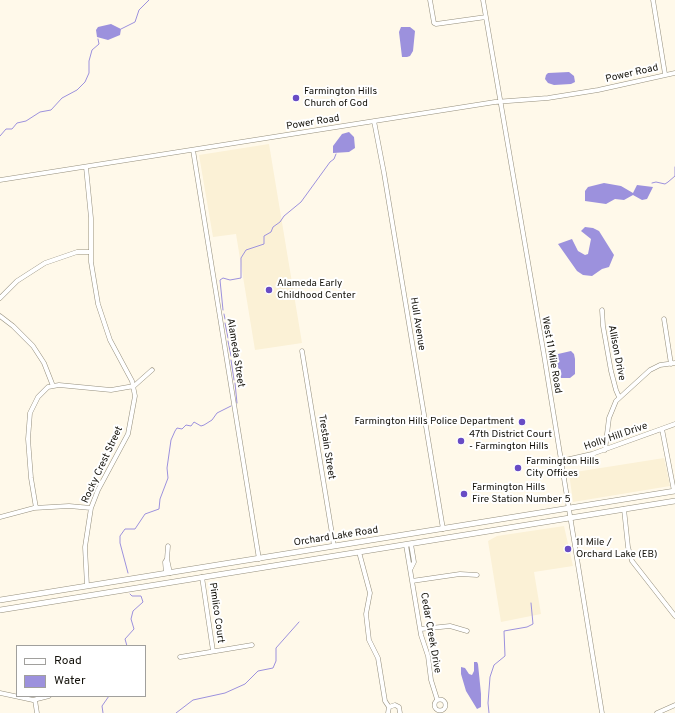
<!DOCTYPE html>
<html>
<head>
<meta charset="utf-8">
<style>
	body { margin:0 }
	#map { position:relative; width:675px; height:713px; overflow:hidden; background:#fff9ea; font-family:Overpass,sans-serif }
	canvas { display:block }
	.legend { position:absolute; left:16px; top:645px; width:130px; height:52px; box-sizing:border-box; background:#fff; border:1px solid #a1a09d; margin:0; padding:5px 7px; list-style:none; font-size:12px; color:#13110a }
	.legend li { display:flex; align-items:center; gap:8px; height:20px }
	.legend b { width:20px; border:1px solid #a1a09d }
</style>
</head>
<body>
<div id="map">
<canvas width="675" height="713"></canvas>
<ul class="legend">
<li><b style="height:5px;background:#fff"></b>Road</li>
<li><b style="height:11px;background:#9c91dd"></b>Water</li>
</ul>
</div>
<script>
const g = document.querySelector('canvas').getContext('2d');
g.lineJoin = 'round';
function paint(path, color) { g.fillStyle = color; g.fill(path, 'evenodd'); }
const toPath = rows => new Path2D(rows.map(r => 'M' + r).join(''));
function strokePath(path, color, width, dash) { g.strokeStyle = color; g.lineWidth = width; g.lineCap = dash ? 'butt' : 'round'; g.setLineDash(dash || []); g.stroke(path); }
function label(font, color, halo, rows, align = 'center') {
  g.font = font + ' Overpass,sans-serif'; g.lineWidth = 4; g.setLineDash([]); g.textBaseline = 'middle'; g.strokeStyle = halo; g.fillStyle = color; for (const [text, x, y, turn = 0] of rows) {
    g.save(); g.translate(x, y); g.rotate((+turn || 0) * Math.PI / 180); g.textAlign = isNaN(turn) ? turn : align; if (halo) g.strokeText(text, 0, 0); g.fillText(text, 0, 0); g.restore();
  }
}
paint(toPath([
	[269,144,302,343,255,350,236,234,213,237,199,155],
	[664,458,670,486,573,502,569,473],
	[564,526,573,566,534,572,541,614,501,622,488,541,497,536]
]), '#fbf1d6');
paint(toPath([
	[111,24,121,29,120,35,108,40,97,37,96,30,98,27],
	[401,27,410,27,415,31,413,51,410,56,407,57,402,57,399,32],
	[569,72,574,76,575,82,571,84,554,85,548,83,545,79,546,75,548,73],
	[349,132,354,137,355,148,349,152,333,153,333,146,342,134],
	[604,183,621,186,633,193,637,185,653,187,647,199,642,200,633,195,624,200,615,199,606,204,585,201,585,191,588,187],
	[585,227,593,228,599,231,614,255,609,267,602,269,592,276,583,275,577,271,558,244,572,239,578,251,585,255,588,254,591,239,581,231],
	[571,351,574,354,575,359,575,374,570,378,561,378,557,363,552,356,553,353,558,354],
	[474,662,477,662,478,664,481,694,481,707,477,709,466,691,461,674,461,667,465,668,469,674,472,675,474,671]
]), '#9c91dd');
strokePath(toPath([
	[121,29,135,22,139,10,149,0],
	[0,136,6,129,12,129,17,123,26,121,40,112,51,110,62,98,77,90,85,82,89,73,89,61,92,50,99,44,98,39],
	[652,183,656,182,665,184,668,182,675,176,675,167],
	[223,310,220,280,223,278,230,280,241,278,241,258,246,250,264,244,264,236,271,232,273,227,280,222,284,216,301,202,330,162,334,159,336,154],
	[224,314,225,319],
	[225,323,228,338],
	[228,341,231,356],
	[231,360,234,380],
	[235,383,237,403],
	[128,573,120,543,120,536,125,529,135,529,145,514,159,509,160,499,168,478,167,468,171,440,175,431,177,428,182,429,186,425,191,426,194,422,201,426,204,425,212,420,217,413,231,406],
	[127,646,125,639,134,629,131,619,133,611,143,602,141,596,132,596,130,594],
	[103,713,102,706,109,696],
	[176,713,193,700,225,693,245,684,258,671,273,668,276,661,276,648,299,622],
	[489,713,488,703,490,677,494,665,505,656,504,631,527,627,533,624,531,603]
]), '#9c91dd', 1);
const minor = toPath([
	[430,0,434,23,436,24,486,17],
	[483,0,544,355,602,713],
	[653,0,665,74],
	[374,121,384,173,443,529],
	[193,150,259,559],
	[86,167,91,218,91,262,98,304,110,340,132,381,135,396,128,434,98,490,91,508,85,547,87,586],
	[0,180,495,102,548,98,598,90,675,73],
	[0,298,17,281,45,263,77,252,90,252],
	[602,310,603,326,611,371,616,390,619,397],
	[0,316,13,326,33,346,44,363,53,386],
	[664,319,671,364],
	[302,351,334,546],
	[662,429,674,491],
	[605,450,609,418,616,401,650,370,660,365,675,363],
	[561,461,592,454,675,424],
	[36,508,31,478,28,439,30,413,38,397,48,387,59,385,111,390,134,386,152,370],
	[624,509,628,547,632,561,675,616],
	[0,517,34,508,69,506,91,508],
	[411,544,414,562,411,568],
	[406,545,421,635,428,656,431,680,437,699],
	[359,552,370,593,366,614,369,640,378,658,385,701,389,707],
	[167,559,170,573],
	[166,573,165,562,167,559,168,546],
	[202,577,213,651],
	[412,581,460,574,477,575],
	[421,629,450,626,467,631],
	[180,657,252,645],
	[0,693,33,700,49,696],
	'434.5 705a5.5 5.5 0 1 1 11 0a5.5 5.5 0 1 1-11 0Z',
	[35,700,37,713],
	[388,713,389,707,395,705,399,707,400,713],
	[657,713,675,705]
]);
const major = toPath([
	[0,600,675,491],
	[0,610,675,501]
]);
strokePath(minor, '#958f7d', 5);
strokePath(major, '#958f7d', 6);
strokePath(minor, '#fff', 4);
strokePath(major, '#fff', 5);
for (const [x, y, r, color] of [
	[296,98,4,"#684cc5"],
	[269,290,4,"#684cc5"],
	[522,422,4,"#684cc5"],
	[461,441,4,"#684cc5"],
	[518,468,4,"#684cc5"],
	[464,494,4,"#684cc5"],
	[568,549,4,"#684cc5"]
]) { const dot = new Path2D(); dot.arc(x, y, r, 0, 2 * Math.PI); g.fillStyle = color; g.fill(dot); strokePath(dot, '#fff', 1.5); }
label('10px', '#13110a', '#fff', [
	["Power Road",632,74,-13],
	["Power Road",313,123,-9],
	["Hull Avenue",417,324,81],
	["Alameda Street",235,353,81],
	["Allison Drive",616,353,79],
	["West 11 Mile Road",551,355,80],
	["Holly Hill Drive",616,437,-19],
	["Trestain Street",326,447,81],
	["Rocky Crest Street",103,465,-65],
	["Orchard Lake Road",336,537,-9],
	["Pimlico Court",216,613,82],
	["Cedar Creek Drive",430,633,80]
]);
label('10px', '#13110a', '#fff', [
	["Farmington Hills",304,92],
	["Church of God",304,104],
	["Alameda Early",277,284],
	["Childhood Center",277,296],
	["Farmington Hills Police Department",514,422,"right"],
	["47th District Court",469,435],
	["- Farmington Hills",469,447],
	["Farmington Hills",526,462],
	["City Offices",526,474],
	["Farmington Hills",472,488],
	["Fire Station Number 5",472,500],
	["11 Mile /",576,543],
	["Orchard Lake (EB)",576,555]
], 'left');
</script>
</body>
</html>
